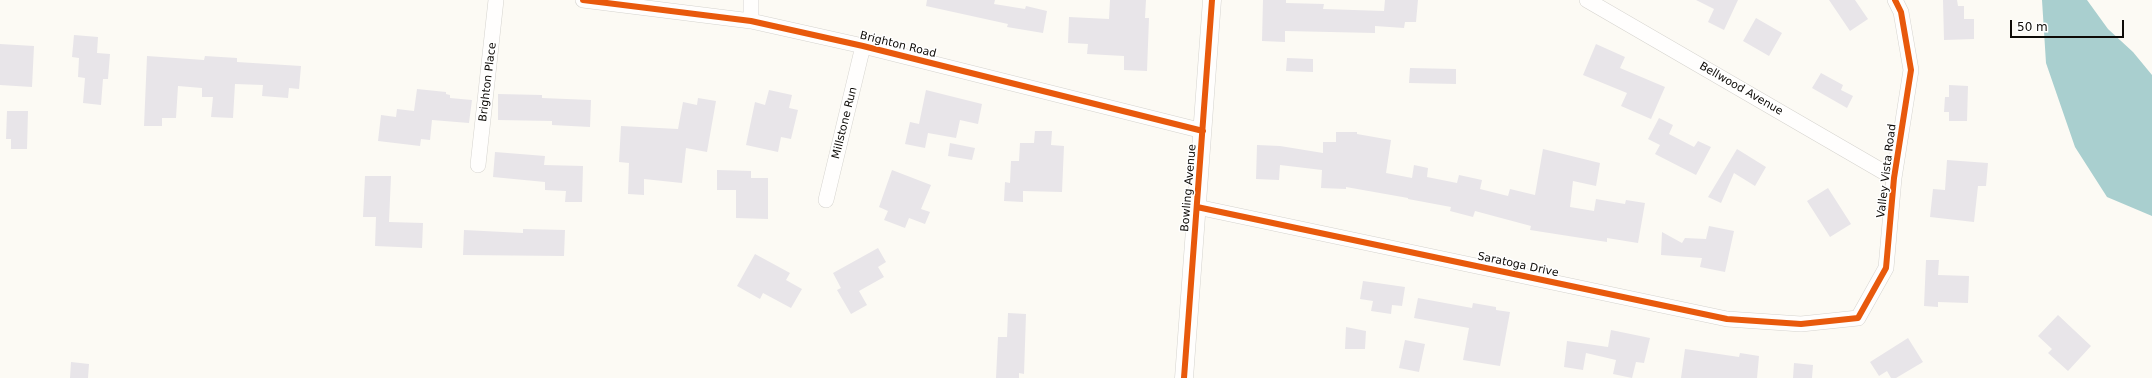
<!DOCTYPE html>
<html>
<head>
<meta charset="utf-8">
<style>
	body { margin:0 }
	#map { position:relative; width:2152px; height:378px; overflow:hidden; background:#fcfaf4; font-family:"DejaVu Sans",sans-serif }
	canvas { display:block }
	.scale { position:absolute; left:2010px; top:20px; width:114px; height:18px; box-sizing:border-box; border:2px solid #0e0b07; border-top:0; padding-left:5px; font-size:12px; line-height:14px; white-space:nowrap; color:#0e0b07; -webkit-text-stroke:3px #fff; paint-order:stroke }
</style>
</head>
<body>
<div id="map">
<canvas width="2152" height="378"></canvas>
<div class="scale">50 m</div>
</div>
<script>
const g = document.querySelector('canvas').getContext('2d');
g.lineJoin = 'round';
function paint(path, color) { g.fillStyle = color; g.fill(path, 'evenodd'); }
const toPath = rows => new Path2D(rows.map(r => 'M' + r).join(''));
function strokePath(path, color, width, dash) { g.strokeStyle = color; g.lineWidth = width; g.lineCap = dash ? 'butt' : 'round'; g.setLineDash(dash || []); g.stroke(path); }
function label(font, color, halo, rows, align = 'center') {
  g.font = font + ' "DejaVu Sans",sans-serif'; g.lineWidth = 3; g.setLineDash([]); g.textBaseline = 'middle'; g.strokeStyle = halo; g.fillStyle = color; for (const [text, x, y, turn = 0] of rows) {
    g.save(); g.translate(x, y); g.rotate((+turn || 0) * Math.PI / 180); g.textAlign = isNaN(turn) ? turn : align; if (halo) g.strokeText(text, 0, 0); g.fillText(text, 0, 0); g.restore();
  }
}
paint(toPath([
	[2042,0,2087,0,2108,29,2133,52,2152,75,2152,216,2107,197,2075,147,2046,63]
]), '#a9cfcf');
paint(toPath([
	[927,0,995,0,994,4,1025,9,1026,6,1047,11,1043,33,1007,27,1008,24,926,6],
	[1110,0,1146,0,1145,18,1149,18,1147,71,1124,70,1124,56,1087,54,1088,44,1068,43,1069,17,1109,19],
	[1263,0,1286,0,1286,3,1324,4,1323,9,1384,11,1385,0,1418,0,1416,22,1405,22,1404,28,1375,26,1375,33,1285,31,1285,42,1262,41],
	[1696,0,1738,0,1724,30,1708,22,1714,9],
	[1829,0,1855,0,1868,19,1850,31],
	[1943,0,1957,0,1958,6,1964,6,1964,19,1974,19,1974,39,1944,40],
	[1756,18,1782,33,1769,56,1743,41],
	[74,35,98,37,97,53,110,54,108,79,103,79,101,105,83,103,85,78,78,77,79,58,72,57],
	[0,44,34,46,32,87,0,85],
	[1596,44,1625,57,1620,68,1665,87,1651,119,1621,106,1627,93,1583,75],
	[147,56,204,60,205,56,237,58,237,62,301,66,299,89,289,88,288,98,262,96,263,85,235,84,233,118,211,117,213,97,202,97,202,88,178,86,176,118,162,118,162,126,144,126],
	[1287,58,1313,59,1313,72,1286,71],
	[1410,68,1456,69,1456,84,1409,83],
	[1821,73,1843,85,1841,90,1853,96,1847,108,1812,88],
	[1949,85,1968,86,1967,121,1949,121,1949,112,1944,112,1945,97,1949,97],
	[417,89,446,92,446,94,450,95,450,98,472,100,469,123,432,120,430,140,421,139,420,146,378,141,381,115,396,117,397,109,414,111],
	[769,90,792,95,789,108,798,110,791,139,781,137,778,152,746,145,755,102,765,105],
	[926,90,982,104,978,124,960,120,956,138,928,133,925,148,905,144,910,122,919,124],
	[498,94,542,95,542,98,591,100,590,127,552,125,552,121,498,120],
	[698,98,716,101,707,152,686,148,682,183,644,179,644,195,628,194,629,163,619,162,621,126,678,129,683,102,697,105],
	[7,111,28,111,27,149,11,149,11,139,6,139],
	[1659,118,1673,125,1669,134,1694,147,1698,141,1711,147,1696,175,1655,154,1660,145,1648,139],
	[1035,131,1052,131,1051,145,1064,146,1062,192,1023,191,1023,202,1004,201,1005,182,1010,183,1011,161,1019,161,1020,143,1034,143],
	[1336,132,1357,132,1357,134,1391,140,1386,173,1412,178,1414,165,1428,168,1427,177,1457,183,1459,175,1482,180,1480,189,1508,196,1510,189,1535,195,1543,149,1600,163,1596,186,1573,181,1570,207,1594,211,1596,199,1625,204,1626,200,1645,203,1638,243,1607,238,1607,242,1530,230,1531,226,1475,211,1473,217,1450,211,1451,207,1408,199,1408,198,1346,187,1346,189,1321,188,1322,170,1280,165,1279,180,1256,179,1257,145,1280,146,1323,153,1323,142,1336,142],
	[950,143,975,148,972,160,948,156],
	[1737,149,1766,167,1755,186,1734,173,1721,203,1708,197],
	[495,152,545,156,544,165,583,166,582,202,565,202,566,191,545,190,545,182,493,177],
	[1947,160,1988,163,1986,186,1978,186,1974,222,1930,217,1933,189,1945,190],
	[717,170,751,171,751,178,768,178,768,219,736,218,736,190,717,190],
	[892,170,931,185,921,209,930,212,925,224,909,218,905,228,884,220,888,211,879,207],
	[365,176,391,176,389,222,423,223,422,248,375,246,376,217,363,217],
	[1828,188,1851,224,1830,237,1807,201],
	[1709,226,1734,231,1725,272,1700,267,1702,258,1661,255,1662,232,1682,243,1685,238,1706,239],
	[523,229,565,230,564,256,463,255,464,230,523,233],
	[878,248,886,262,878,267,884,277,859,291,867,305,851,314,837,290,841,288,833,273],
	[755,254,790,273,786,280,802,289,791,308,763,293,760,299,737,286],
	[1926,260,1939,260,1938,275,1969,276,1968,303,1938,302,1938,307,1924,306],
	[1363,281,1405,287,1402,306,1392,305,1391,314,1371,311,1373,301,1360,299],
	[1418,298,1472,308,1473,303,1496,307,1496,310,1510,312,1500,366,1463,360,1469,328,1414,318],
	[1008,313,1026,314,1024,374,1019,373,1019,378,996,378,998,337,1007,337],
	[2058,315,2091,346,2068,371,2048,353,2052,349,2038,336],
	[1346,327,1366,331,1365,349,1345,349],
	[1611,330,1650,338,1644,363,1636,362,1632,378,1613,374,1616,360,1586,353,1583,370,1564,367,1567,341,1608,347],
	[1908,338,1923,362,1896,378,1891,378,1887,371,1879,376,1870,362],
	[1405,340,1425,344,1419,372,1399,368],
	[1685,349,1739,357,1740,353,1759,356,1757,378,1681,378],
	[71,362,89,364,88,378,70,378],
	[1794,363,1813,365,1812,378,1793,378]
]), '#e8e5e9');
const minor = toPath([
	[583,0,751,21,863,46,1203,131],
	[1587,0,1894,178],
	[751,21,751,0],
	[478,165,496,0],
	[826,200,863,46],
	[1197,207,1727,319,1801,324,1858,318,1886,268,1894,178,1911,70,1901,12,1895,0]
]);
const tertiary = toPath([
	[1184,378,1212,0]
]);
strokePath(minor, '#d5d3ce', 16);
strokePath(tertiary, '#d5d3ce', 19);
strokePath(minor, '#fffefd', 15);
strokePath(tertiary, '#fffefd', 18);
strokePath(toPath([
	[583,0,751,21,863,46,1203,131],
	[1197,207,1727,319,1801,324,1858,318,1886,268,1894,178,1911,70,1901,12,1895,0],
	[1184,378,1212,0]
]), '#e8590c', 6);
label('11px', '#0e0b07', '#fff', [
	["Brighton Road",898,45,14],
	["Brighton Place",488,82,-83],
	["Bellwood Avenue",1741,89,30],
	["Millstone Run",845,123,-76],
	["Valley Vista Road",1887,171,-83],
	["Bowling Avenue",1189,188,-85],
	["Saratoga Drive",1518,265,12]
]);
</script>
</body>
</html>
